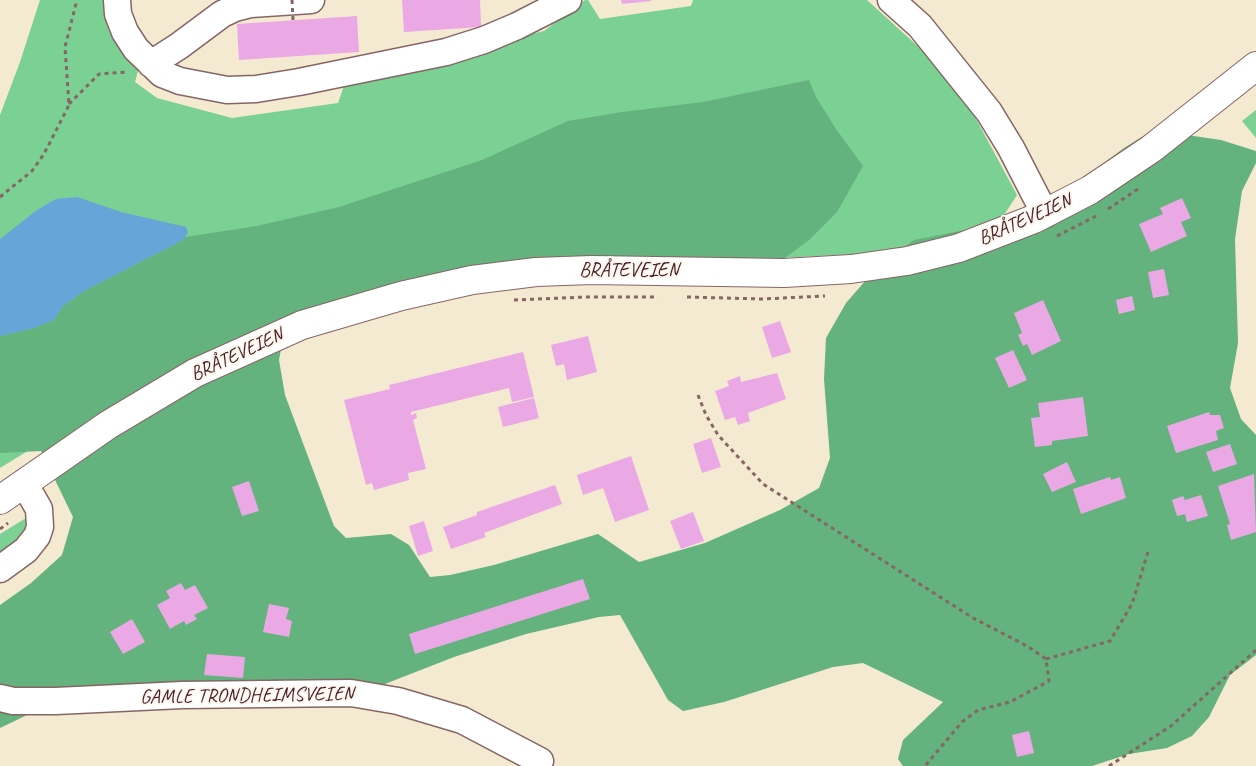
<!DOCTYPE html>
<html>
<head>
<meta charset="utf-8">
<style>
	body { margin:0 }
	canvas { display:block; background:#f4e9d1 }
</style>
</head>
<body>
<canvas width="1256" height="766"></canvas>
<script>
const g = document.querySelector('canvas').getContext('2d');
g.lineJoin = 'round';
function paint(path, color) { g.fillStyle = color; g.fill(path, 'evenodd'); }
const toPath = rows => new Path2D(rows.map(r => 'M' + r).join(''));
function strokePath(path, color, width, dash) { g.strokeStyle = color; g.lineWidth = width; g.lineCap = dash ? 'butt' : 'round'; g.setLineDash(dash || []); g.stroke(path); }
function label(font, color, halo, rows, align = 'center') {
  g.font = font + ' Caveat,sans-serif'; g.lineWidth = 4; g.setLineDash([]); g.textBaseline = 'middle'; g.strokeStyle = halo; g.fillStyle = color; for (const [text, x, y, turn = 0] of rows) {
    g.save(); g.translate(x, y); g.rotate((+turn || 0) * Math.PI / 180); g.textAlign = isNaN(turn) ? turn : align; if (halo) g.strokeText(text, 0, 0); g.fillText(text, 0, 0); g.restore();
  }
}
paint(toPath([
	[40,0,110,0,120,47,138,71,135,82,157,98,232,118,338,103,346,80,544,31,585,0,588,0,600,19,691,6,693,0,867,0,934,61,975,117,1017,195,1002,218,893,252,743,260,533,255,75,422,0,468,0,115,20,62],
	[1256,110,1256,138,1242,121],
	[26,518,28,522,28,530,0,559,0,534]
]), '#7bd093');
paint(toPath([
	[809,80,816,97,836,129,863,166,837,212,809,240,778,263,532,269,282,344,279,360,285,395,334,526,346,538,391,534,409,545,430,577,450,575,494,565,598,534,639,562,705,543,780,510,819,488,830,458,824,379,826,338,846,303,873,272,914,240,1000,223,1082,179,1124,148,1153,130,1221,140,1256,151,1256,163,1242,191,1235,239,1238,343,1230,388,1241,419,1256,435,1256,655,1230,675,1209,717,1192,736,1167,748,1129,754,1092,766,903,766,898,759,903,740,943,702,863,663,833,667,724,702,683,711,668,700,620,615,599,617,526,634,454,657,367,691,59,708,27,715,0,728,0,605,31,583,62,555,73,517,41,451,0,453,0,336,34,328,54,320,63,306,84,291,183,240,185,237,257,226,339,207,482,160,568,121,622,112,703,102]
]), '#64b27d');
paint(toPath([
	[77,197,121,212,186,227,188,233,183,240,84,291,63,306,54,320,34,328,0,336,0,239,37,210,56,199]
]), '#67a4d8');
paint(toPath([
	[402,0,480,0,481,27,404,32],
	[621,0,651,0,651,1,622,4],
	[357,16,359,52,239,60,237,24],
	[1182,198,1191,218,1181,222,1187,236,1151,252,1139,224,1163,214,1160,208],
	[1164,269,1169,295,1153,298,1148,272],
	[1132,296,1135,310,1119,314,1116,300],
	[1043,300,1061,341,1032,355,1027,344,1023,346,1018,335,1022,333,1014,313],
	[780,321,791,352,772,358,762,327],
	[588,336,597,372,567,380,564,364,556,366,551,345],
	[1013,350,1027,380,1009,388,995,358],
	[523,352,534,397,512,402,509,388,411,412,411,415,416,413,417,418,413,420,426,469,408,473,409,480,374,490,372,483,366,485,344,400,390,389,389,385],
	[777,373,786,399,748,413,750,421,738,425,735,417,725,420,715,391,729,386,727,381,740,376,741,382],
	[1083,397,1088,436,1052,441,1052,445,1035,447,1031,418,1040,417,1038,403],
	[534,398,539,418,503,427,498,407],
	[1209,412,1210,415,1220,415,1224,428,1216,431,1218,440,1176,453,1167,426],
	[711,438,721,467,702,473,693,444],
	[1230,444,1237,464,1213,472,1206,452],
	[631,456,649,510,615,522,603,488,583,495,577,475],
	[1067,462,1076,482,1052,492,1043,474],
	[1254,474,1256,532,1231,540,1227,525,1230,524,1218,486],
	[1110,477,1111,480,1120,477,1126,498,1081,514,1073,489],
	[249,481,259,511,242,516,232,487],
	[555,485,562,504,484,533,486,537,451,549,443,527,477,515,477,512],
	[1201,495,1208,516,1187,522,1185,514,1177,516,1172,500,1183,496,1185,500],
	[693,512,704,541,681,549,670,521],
	[424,521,433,551,418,556,409,526],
	[583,579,590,599,415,654,409,634],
	[181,583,185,590,195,585,208,608,194,615,197,619,186,625,184,621,170,629,157,605,170,598,166,591],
	[269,604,289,608,286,619,292,621,289,637,263,632],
	[132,619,145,642,123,654,110,632],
	[207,654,245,657,243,678,204,675],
	[1029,731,1034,753,1017,757,1012,735]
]), '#eaa9e5');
const minor = toPath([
	[117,0,118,14,125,32,136,49,162,74,180,81,227,90,256,89,299,82,446,52,484,40,517,26,568,0],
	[891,0,920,26,989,112,1011,148,1045,214],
	[151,64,179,46,222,14,235,8,251,4,311,0],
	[0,569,26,550,37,536,40,527,39,509,24,483],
	[0,698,13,701,56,701,182,695,351,693,398,701,462,720,540,761,538,766]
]);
const major = toPath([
	[0,500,108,425,195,373,302,325,401,296,472,280,536,272,592,270,784,273,851,269,907,261,959,248,1034,219,1090,190,1151,149,1256,66]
]);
strokePath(minor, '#866665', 29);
strokePath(major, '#866665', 30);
strokePath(toPath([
	[69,104,99,74,128,72],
	[0,197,32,171,44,154,69,105,65,47,77,0],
	[1108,209,1138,189],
	[1057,236,1096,216],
	[687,297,762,299,825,296],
	[514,300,585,297,658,297],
	[698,395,706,415,718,435,763,484,973,618,1027,646,1046,659,1049,681,1010,702,978,710,962,722,925,766],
	[0,529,8,523],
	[1046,659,1110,641,1132,604,1148,552],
	[1109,766,1171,726,1256,650]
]), '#866665', 3, [4, 4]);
strokePath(minor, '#fff', 26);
strokePath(major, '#fff', 28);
strokePath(toPath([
	[292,0,293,20]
]), '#866665', 3, [4, 4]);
label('20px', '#4a1f2b', '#fbf7ec', [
	["BRÅTEVEIEN",1025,220,-24],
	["BRÅTEVEIEN",629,271],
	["BRÅTEVEIEN",237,355,-25],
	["GAMLE TRONDHEIMSVEIEN",247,696,-1]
]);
</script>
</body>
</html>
